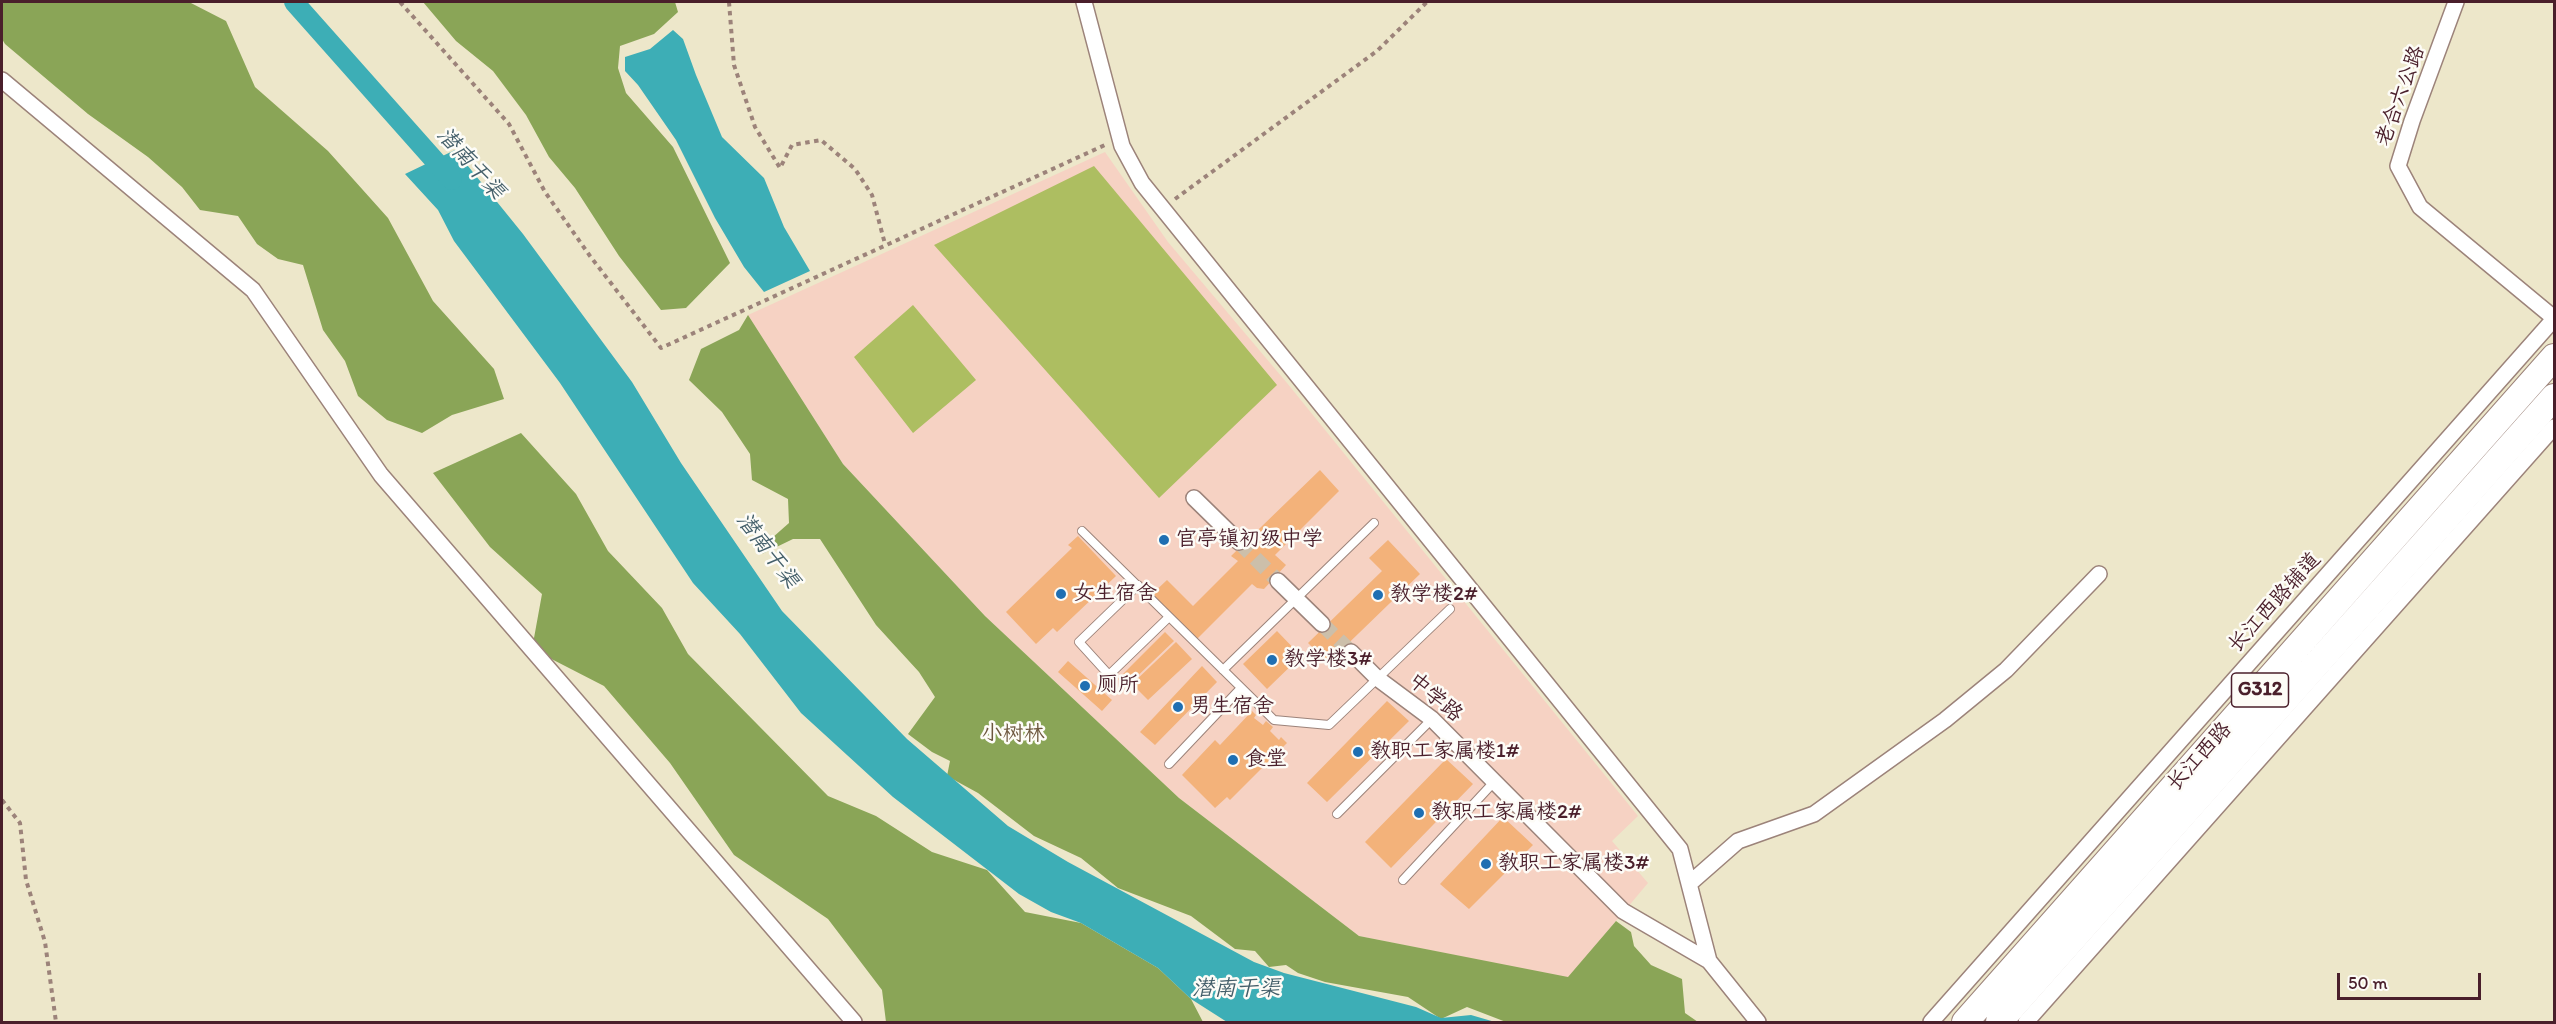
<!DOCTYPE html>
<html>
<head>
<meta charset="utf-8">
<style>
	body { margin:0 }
	#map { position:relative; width:2556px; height:1024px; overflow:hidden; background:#ede7ca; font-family:Itim,sans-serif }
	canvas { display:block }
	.frame { position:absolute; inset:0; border:3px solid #4a1f2b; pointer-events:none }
	.scale { position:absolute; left:2337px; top:973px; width:144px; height:27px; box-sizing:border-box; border:3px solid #4a1f2b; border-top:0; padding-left:8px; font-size:18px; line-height:21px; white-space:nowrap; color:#4a1f2b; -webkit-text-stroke:4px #fdfcf7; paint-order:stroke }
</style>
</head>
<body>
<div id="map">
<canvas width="2556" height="1024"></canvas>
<div class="frame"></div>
<div class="scale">50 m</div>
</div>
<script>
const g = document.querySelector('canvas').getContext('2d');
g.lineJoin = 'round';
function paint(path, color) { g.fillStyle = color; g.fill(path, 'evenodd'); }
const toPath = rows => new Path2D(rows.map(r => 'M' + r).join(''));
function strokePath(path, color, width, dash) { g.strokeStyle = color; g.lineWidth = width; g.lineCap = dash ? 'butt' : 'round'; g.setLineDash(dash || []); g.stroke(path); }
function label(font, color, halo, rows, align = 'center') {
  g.font = font + ' Itim,"LXGW WenKai TC",sans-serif'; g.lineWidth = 5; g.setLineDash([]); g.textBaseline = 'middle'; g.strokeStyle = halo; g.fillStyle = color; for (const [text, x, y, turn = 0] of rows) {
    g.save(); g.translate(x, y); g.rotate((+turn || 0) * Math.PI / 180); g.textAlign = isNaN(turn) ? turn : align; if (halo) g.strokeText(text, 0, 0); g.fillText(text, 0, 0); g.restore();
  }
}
paint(toPath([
	[1105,152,1168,242,1287,383,1638,816,1612,841,1648,883,1568,978,1359,936,1179,798,985,616,843,464,748,315]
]), '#f6d2c3');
paint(toPath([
	[1094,166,1277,385,1159,498,934,245],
	[913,305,976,380,913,433,854,357]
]), '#adbe61');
paint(toPath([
	[2,2,189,2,226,21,255,87,328,151,388,218,433,301,494,369,504,399,452,415,422,433,387,420,358,396,345,361,323,330,303,265,278,259,257,244,238,216,200,210,182,187,148,157,88,114,5,44,2,39],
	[423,2,675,2,678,12,654,34,620,46,618,68,626,93,673,147,730,263,686,308,661,310,619,256,575,188,549,157,526,115,493,71,456,41],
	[748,315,843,464,985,616,1179,798,1359,936,1568,977,1616,921,1631,932,1634,946,1651,965,1682,979,1685,1013,1698,1022,1506,1022,1467,1007,1441,1019,1408,997,1325,982,1298,973,1286,965,1269,967,1255,951,1235,949,1191,916,1118,888,1081,858,1034,836,978,793,947,776,950,761,932,752,908,734,935,697,919,672,876,625,820,539,793,539,762,554,772,538,789,523,788,499,752,480,750,454,722,412,689,380,701,349,739,330],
	[521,433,576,494,608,551,662,608,688,654,828,796,876,816,932,852,987,870,1025,912,1081,923,1158,968,1191,999,1203,1022,886,1022,882,990,828,919,734,855,670,763,604,686,532,649,542,594,490,547,433,473]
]), '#8aa557');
paint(toPath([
	[673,30,683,39,696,75,722,137,764,178,784,227,810,271,764,292,744,267,715,218,676,140,638,85,625,71,625,57,650,49],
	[455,150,523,234,632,382,681,463,782,611,907,739,1008,826,1068,862,1254,962,1284,973,1416,1007,1441,1018,1471,1015,1495,1022,1227,1022,1191,999,1158,968,1081,923,1051,912,1019,894,893,797,801,713,740,634,693,583,560,383,454,241,438,210,405,174]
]), '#3daeb6');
strokePath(toPath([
	[294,2,452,180]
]), '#3daeb6', 20);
paint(toPath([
	[1320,470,1339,491,1275,555,1286,565,1264,589,1257,588,1252,584,1196,640,1150,596,1167,580,1193,606,1238,561,1231,556],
	[1078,536,1116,576,1057,632,1053,628,1036,644,1006,612,1072,548,1068,545],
	[1388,540,1420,574,1328,663,1308,643,1382,571,1369,558],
	[1277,631,1301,656,1267,689,1243,664],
	[1165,632,1174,641,1126,687,1118,679],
	[1176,642,1192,659,1148,700,1132,684],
	[1068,661,1112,700,1102,711,1058,672],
	[1202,666,1217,682,1155,745,1140,732],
	[1387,701,1409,721,1327,802,1307,783],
	[1252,711,1256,715,1254,718,1263,725,1266,721,1273,727,1270,731,1279,740,1281,737,1287,743,1230,800,1227,797,1215,808,1182,775,1215,740,1220,745],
	[1446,759,1473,784,1391,868,1365,842],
	[1503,817,1533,845,1469,909,1440,884]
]), '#f3b27a');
strokePath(toPath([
	[1239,542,1278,581],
	[1322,624,1351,652]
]), '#ccbfaa', 15, [15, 8]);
const service = toPath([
	[1082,531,1274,720,1329,725,1450,609],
	[1138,585,1079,642,1109,675,1169,617],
	[1223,670,1374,523],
	[1169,764,1241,688],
	[1337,814,1432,719],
	[1403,880,1494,782]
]);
const minor = toPath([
	[1084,2,1122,146,1142,183,1680,849,1709,961,1758,1022],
	[2456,2,2412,121,2398,166,2420,207,2554,318],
	[2,80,253,290,381,475,854,1022],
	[1194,498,1239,542],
	[1278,581,1322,624],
	[1351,652,1377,678,1432,719,1623,911,1709,961],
	[1689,884,1738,841,1814,814,1945,720,2006,670,2099,574],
	[1931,1022,2554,319],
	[2026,1022,2554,427]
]);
const trunk = toPath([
	[1965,1022,2554,357],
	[1999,1022,2554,397]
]);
strokePath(service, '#9c837a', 10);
strokePath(minor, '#9c837a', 18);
strokePath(trunk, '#9c837a', 28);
strokePath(toPath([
	[400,2,509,124,545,192,590,256,661,348,1105,145,1107,146],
	[729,2,734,65,755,127,780,168,792,145,821,140,855,169,872,195,885,244],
	[1175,199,1377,51,1427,2],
	[2,800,20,823,26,880,45,942,56,1022]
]), '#9c837a', 4, [4.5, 4.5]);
strokePath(service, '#fff', 8);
strokePath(minor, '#fff', 15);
strokePath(trunk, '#fff', 26);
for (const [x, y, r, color] of [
	[1164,540,6,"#1f6fb2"],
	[1061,594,6,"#1f6fb2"],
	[1378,595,6,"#1f6fb2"],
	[1272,660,6,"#1f6fb2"],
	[1085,686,6,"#1f6fb2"],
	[1178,707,6,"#1f6fb2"],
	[1358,752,6,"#1f6fb2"],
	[1233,760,6,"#1f6fb2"],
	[1419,813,6,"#1f6fb2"],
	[1486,864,6,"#1f6fb2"]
]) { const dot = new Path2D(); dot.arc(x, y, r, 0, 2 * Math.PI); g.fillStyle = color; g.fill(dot); strokePath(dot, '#fdfcf7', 2); }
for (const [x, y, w] of [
	[2260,690,57]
]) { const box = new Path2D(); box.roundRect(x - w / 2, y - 17, w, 34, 4.5); g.fillStyle = '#fdfcf7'; g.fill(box); strokePath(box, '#4a1f2b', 1.5); }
label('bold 20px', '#4a1f2b', null, [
	["G312",2260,690]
]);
label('21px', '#4a1f2b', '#fdfcf7', [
	["老合六公路",2401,96,-70],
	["长江西路辅道",2275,603,-48],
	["中学路",1435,698,40],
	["长江西路",2200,757,-48]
]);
label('21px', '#4a1f2b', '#fdfcf7', [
	["官亭镇初级中学",1176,540],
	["女生宿舍",1073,594],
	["教学楼2#",1390,595],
	["教学楼3#",1284,660],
	["厕所",1097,686],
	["男生宿舍",1190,707],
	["教职工家属楼1#",1370,752],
	["食堂",1245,760],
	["教职工家属楼2#",1431,813],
	["教职工家属楼3#",1498,864]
], 'left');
label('21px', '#6d573e', '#fdfcf7', [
	["小树林",1013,735]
]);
label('italic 22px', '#445f6a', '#fdfcf7', [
	["潜南干渠",470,164,48],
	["潜南干渠",767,551,53],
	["潜南干渠",1236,989]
]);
</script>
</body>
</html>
